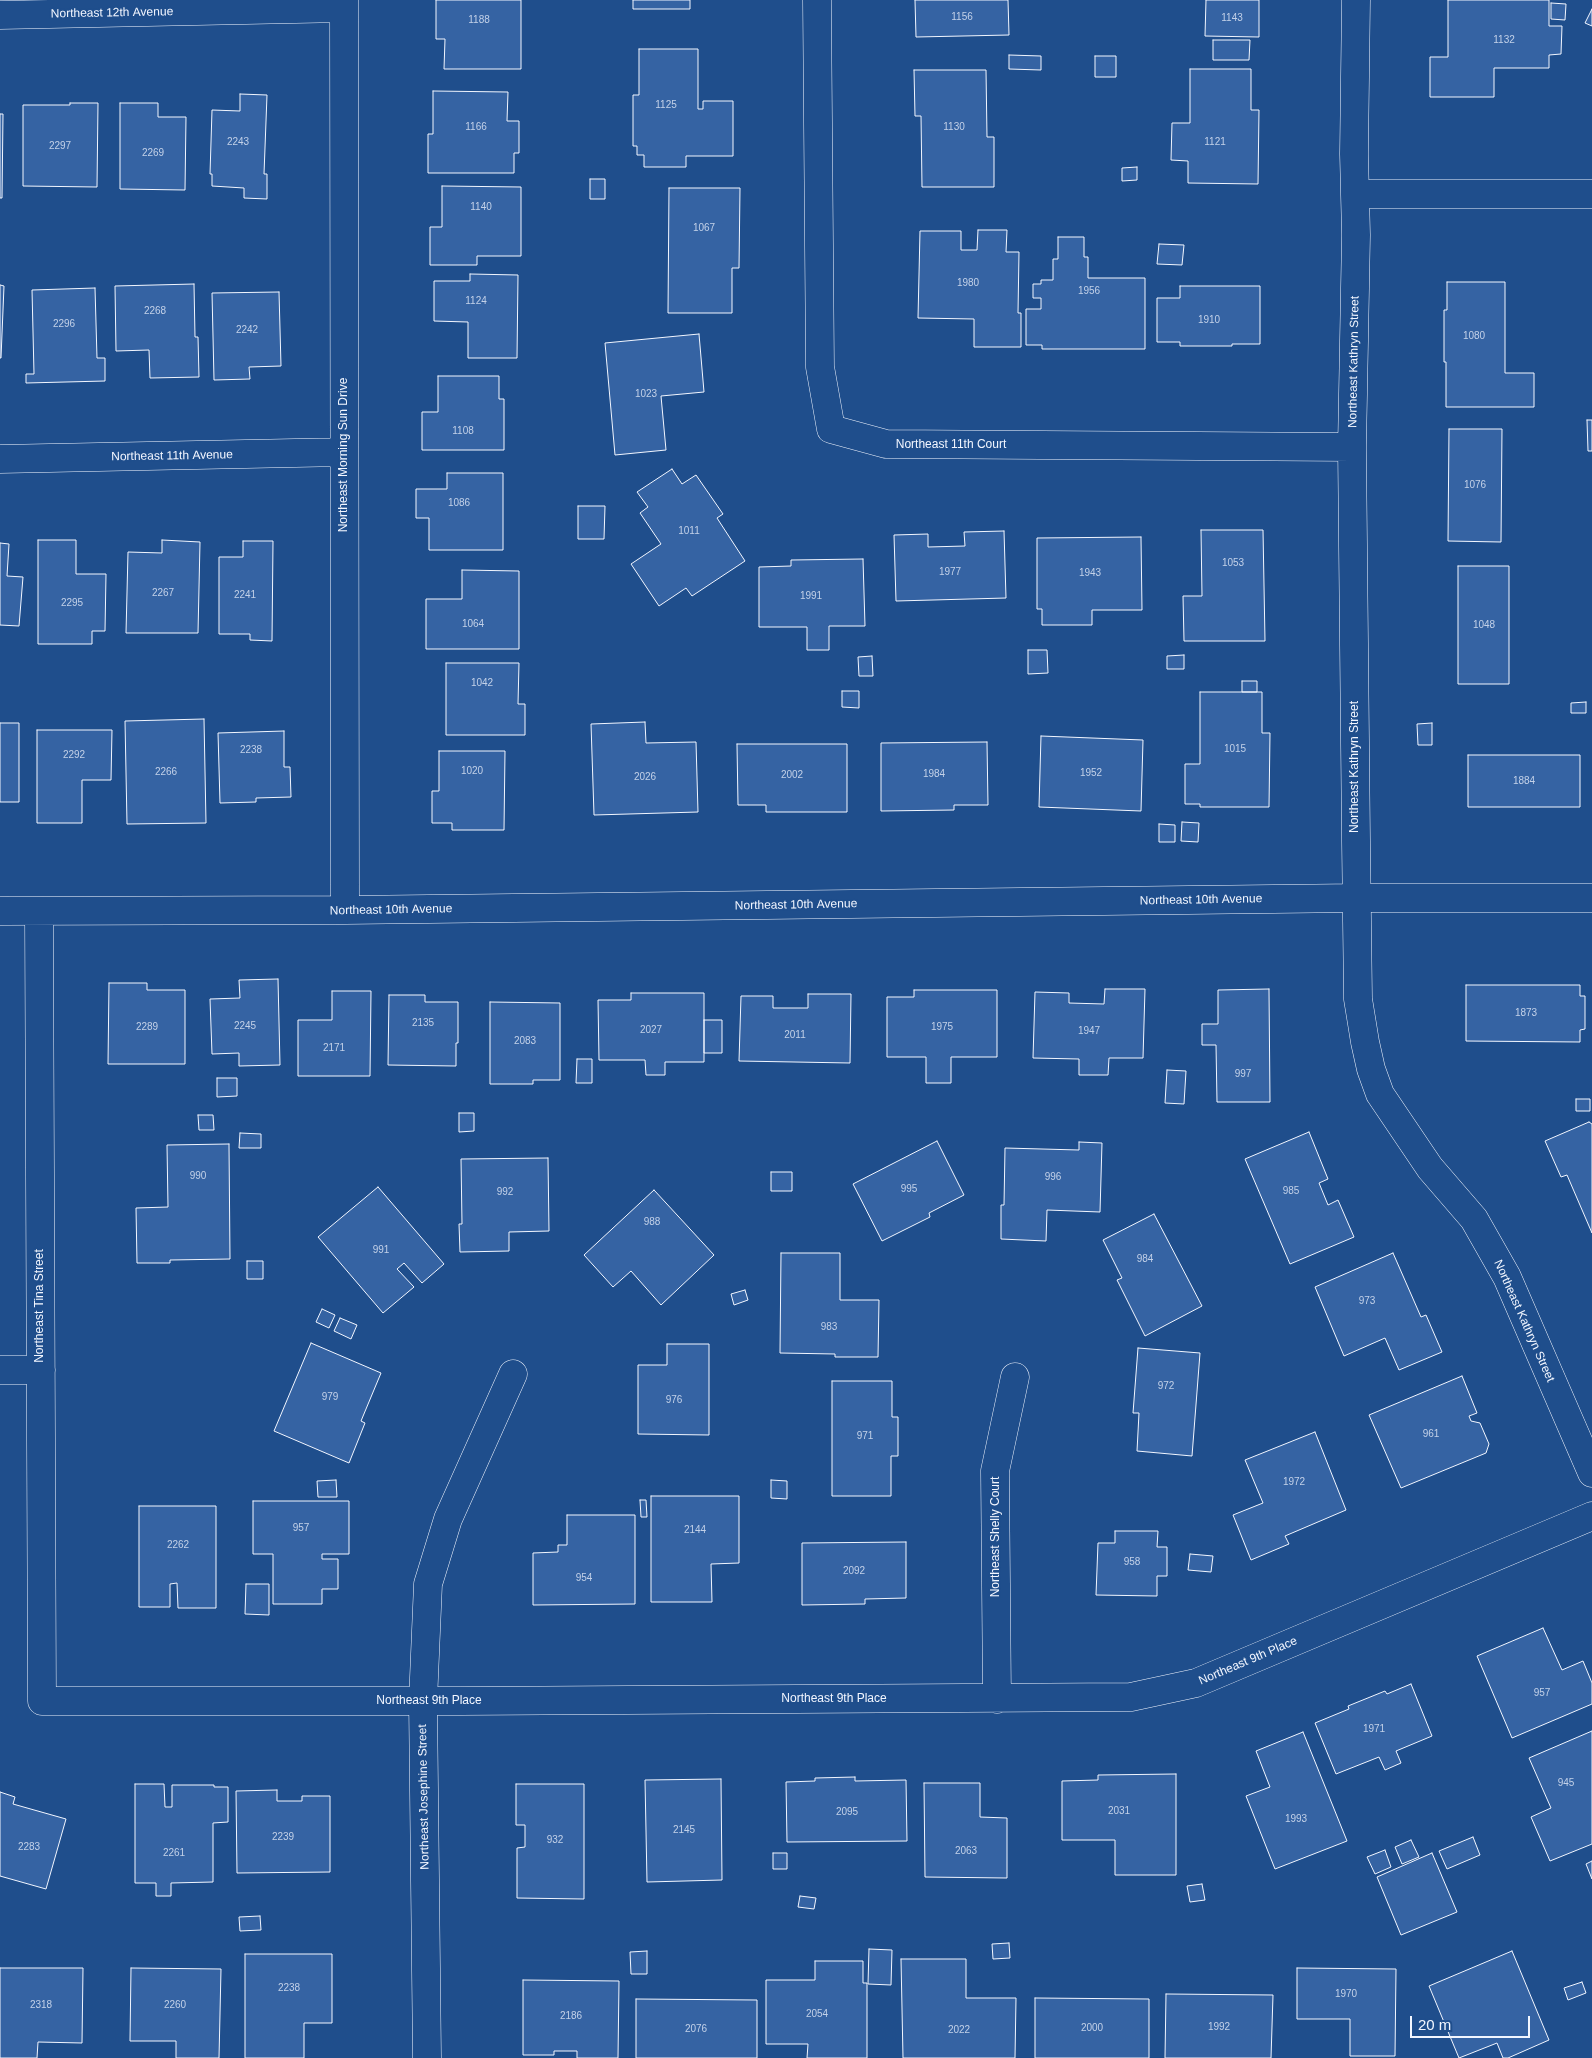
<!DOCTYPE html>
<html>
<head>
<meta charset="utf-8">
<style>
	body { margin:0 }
	#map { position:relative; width:1592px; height:2058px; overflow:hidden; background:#1f4e8c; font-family:Helvetica,sans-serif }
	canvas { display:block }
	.scale { position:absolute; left:1410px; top:2016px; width:120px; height:22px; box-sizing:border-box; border:2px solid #f2f6ff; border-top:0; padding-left:6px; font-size:15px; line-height:18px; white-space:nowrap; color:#f2f6ff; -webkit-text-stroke:4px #1f4e8c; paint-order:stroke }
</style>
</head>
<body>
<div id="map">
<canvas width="1592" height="2058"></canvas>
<div class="scale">20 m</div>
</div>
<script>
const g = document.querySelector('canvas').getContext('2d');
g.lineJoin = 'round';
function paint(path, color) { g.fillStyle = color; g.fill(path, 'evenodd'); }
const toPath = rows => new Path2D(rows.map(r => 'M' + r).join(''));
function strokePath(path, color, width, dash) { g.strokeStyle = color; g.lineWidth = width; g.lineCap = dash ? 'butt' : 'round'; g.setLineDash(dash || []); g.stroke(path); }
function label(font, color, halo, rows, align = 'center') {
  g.font = font + ' Helvetica,sans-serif'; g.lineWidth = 4; g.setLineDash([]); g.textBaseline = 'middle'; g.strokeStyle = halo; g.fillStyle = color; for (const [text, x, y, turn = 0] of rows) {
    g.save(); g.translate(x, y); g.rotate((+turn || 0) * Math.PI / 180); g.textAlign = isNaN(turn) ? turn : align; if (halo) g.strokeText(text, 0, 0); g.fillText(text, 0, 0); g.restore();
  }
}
const building = toPath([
	[436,0,521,0,521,69,444,69,445,39,436,39,436,0],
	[633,0,690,0,690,9,633,9,633,0],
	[915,0,1008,0,1009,35,916,37,915,0],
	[1206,0,1259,0,1259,37,1205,36,1206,0],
	[1448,0,1549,0,1549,26,1562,26,1561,54,1549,55,1549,68,1494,68,1494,97,1430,97,1430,57,1448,57,1448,0],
	[1551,3,1566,4,1565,20,1551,19,1551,3],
	[1592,9,1592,26,1585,23,1592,9],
	[1213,40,1250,40,1249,60,1213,60,1213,40],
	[639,49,698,49,698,109,703,109,703,101,733,101,733,156,686,156,686,167,644,167,644,155,637,155,637,146,633,146,633,95,639,95,639,49],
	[1009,55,1041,56,1041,70,1009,69,1009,55],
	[1095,56,1116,56,1116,77,1095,77,1095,56],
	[1190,69,1251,69,1251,110,1259,110,1258,184,1188,183,1188,161,1171,160,1172,123,1190,123,1190,69],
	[914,70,986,70,987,137,994,137,994,187,922,187,921,116,915,116,914,70],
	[433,91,508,92,507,121,519,121,519,153,514,153,514,173,428,173,428,134,433,134,433,91],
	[240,94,267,95,264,174,267,174,267,199,244,198,244,188,212,186,212,174,210,174,212,110,240,111,240,94],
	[70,103,98,103,97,187,23,186,23,105,70,105,70,103],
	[120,103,158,103,158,117,186,117,185,190,120,189,120,103],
	[0,114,3,114,2,198,0,198,0,114],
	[1137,167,1137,180,1122,181,1122,168,1137,167],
	[590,179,605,179,605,199,590,199,590,179],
	[442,186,521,187,521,256,477,256,477,265,430,265,430,227,442,227,442,186],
	[669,188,740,188,739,268,732,268,732,313,668,313,669,188],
	[978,230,1007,230,1006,252,1019,252,1018,313,1021,313,1021,347,974,347,974,319,918,318,920,231,961,231,961,250,977,250,978,230],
	[1058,237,1084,237,1084,257,1088,257,1088,278,1145,278,1145,349,1042,349,1042,345,1026,345,1026,309,1041,309,1041,298,1033,298,1033,284,1041,284,1041,280,1053,280,1053,259,1058,259,1058,237],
	[1159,244,1184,245,1182,265,1157,264,1159,244],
	[470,274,518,275,517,358,468,358,468,322,434,321,434,281,470,281,470,274],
	[1447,282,1505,282,1505,373,1534,373,1534,407,1446,407,1446,362,1444,362,1444,310,1447,310,1447,282],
	[194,284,195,337,198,337,199,377,150,378,149,350,116,351,115,286,194,284],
	[0,285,4,286,1,358,0,358,0,285],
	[1180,286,1260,286,1260,344,1232,344,1232,346,1180,346,1180,342,1157,342,1157,298,1180,298,1180,286],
	[95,288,97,358,105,358,105,381,26,383,26,374,34,374,32,290,95,288],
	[279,292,281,366,249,367,250,379,214,380,212,293,279,292],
	[699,334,704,392,661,396,666,450,615,455,605,343,699,334],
	[438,376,499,376,499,399,504,399,504,450,422,450,422,412,438,412,438,376],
	[1587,420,1592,420,1592,451,1588,451,1587,420],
	[1449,429,1502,429,1501,542,1448,541,1449,429],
	[672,469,682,484,696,475,723,514,717,518,745,561,692,596,686,588,659,606,631,564,661,544,640,513,648,507,637,492,672,469],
	[447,473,503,473,503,550,429,550,429,518,416,518,416,489,447,489,447,473],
	[578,506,605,506,604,539,578,539,578,506],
	[1201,530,1263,530,1265,641,1184,641,1183,596,1202,596,1201,530],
	[1004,531,1006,598,896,601,894,535,928,534,928,547,965,546,964,532,1004,531],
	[1141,537,1142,610,1092,610,1092,625,1042,625,1042,609,1037,609,1037,538,1141,537],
	[38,540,76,540,76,574,106,574,105,631,92,631,92,644,38,644,38,540],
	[162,540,200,542,198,633,126,633,128,552,162,553,162,540],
	[243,541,273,541,272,641,250,640,250,634,219,634,219,557,243,557,243,541],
	[0,543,9,544,7,576,23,577,19,626,0,625,0,543],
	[863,559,865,626,829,626,829,650,807,650,807,627,759,627,759,567,791,566,791,560,863,559],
	[1458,566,1509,566,1509,684,1458,684,1458,566],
	[462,570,519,571,519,649,426,649,426,599,462,599,462,570],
	[1028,650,1047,650,1048,673,1028,674,1028,650],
	[1184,655,1184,669,1167,669,1167,656,1184,655],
	[872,656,873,676,859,676,858,657,872,656],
	[446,663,519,663,518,704,525,704,525,735,446,735,446,663],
	[1242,681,1257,681,1257,692,1242,692,1242,681],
	[842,691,859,691,859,708,842,707,842,691],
	[1200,692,1262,692,1262,733,1270,733,1269,807,1200,807,1200,804,1185,804,1185,764,1200,764,1200,692],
	[1586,702,1586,713,1571,713,1571,703,1586,702],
	[204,719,206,823,127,824,125,721,204,719],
	[645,722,646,743,696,742,698,812,594,815,591,724,645,722],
	[0,723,19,723,19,802,0,802,0,723],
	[1432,723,1432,745,1418,745,1417,724,1432,723],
	[37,730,112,730,111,780,82,780,82,823,37,823,37,730],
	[284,731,284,767,290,767,291,797,256,798,256,802,220,803,218,733,284,731],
	[1041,736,1143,740,1141,811,1039,807,1041,736],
	[987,742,988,805,954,805,954,810,881,811,881,743,987,742],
	[737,744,847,744,847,812,766,812,766,805,738,805,737,744],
	[439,751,505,751,504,830,452,830,452,823,432,823,432,791,439,791,439,751],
	[1468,755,1580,755,1580,807,1468,807,1468,755],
	[1182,822,1199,823,1198,842,1181,841,1182,822],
	[1159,824,1175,825,1175,842,1159,842,1159,824],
	[278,979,280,1065,239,1066,239,1053,212,1054,210,999,240,998,239,980,278,979],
	[109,983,147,983,147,990,185,990,185,1064,108,1064,109,983],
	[1466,985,1580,985,1580,996,1585,996,1585,1029,1580,1030,1580,1042,1466,1041,1466,985],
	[1105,989,1145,989,1143,1058,1109,1058,1108,1075,1079,1075,1079,1059,1033,1058,1035,992,1069,993,1069,1003,1104,1004,1105,989],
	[1269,989,1270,1102,1217,1102,1216,1045,1202,1045,1202,1024,1218,1024,1218,990,1269,989],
	[914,990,997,990,997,1057,951,1057,951,1083,926,1083,926,1057,887,1057,887,997,914,997,914,990],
	[332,991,371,991,370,1076,298,1076,298,1020,332,1020,332,991],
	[631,993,704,993,704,1062,665,1062,665,1075,646,1075,645,1060,599,1060,598,1000,631,1000,631,993],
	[808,994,851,994,850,1063,739,1061,741,996,773,996,773,1008,808,1008,808,994],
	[389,995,425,995,425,1002,458,1002,458,1043,456,1043,456,1066,388,1065,389,995],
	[490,1002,560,1003,560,1080,533,1080,533,1084,490,1084,490,1002],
	[704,1020,722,1020,722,1053,704,1053,704,1020],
	[577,1059,592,1059,592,1083,576,1083,577,1059],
	[1167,1070,1186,1071,1184,1104,1165,1103,1167,1070],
	[217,1078,237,1078,237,1096,217,1097,217,1078],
	[1576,1099,1590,1099,1590,1111,1576,1111,1576,1099],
	[459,1113,474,1113,474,1131,459,1132,459,1113],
	[198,1115,213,1115,214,1130,199,1130,198,1115],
	[1589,1122,1592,1124,1592,1233,1567,1175,1561,1177,1545,1141,1589,1122],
	[1309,1132,1328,1179,1319,1183,1328,1205,1338,1200,1354,1237,1290,1264,1245,1159,1309,1132],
	[240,1133,261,1134,261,1148,239,1148,240,1133],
	[937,1141,964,1195,929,1213,930,1217,882,1241,853,1184,937,1141],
	[1079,1142,1102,1143,1100,1212,1047,1210,1046,1241,1001,1239,1001,1205,1004,1205,1005,1148,1079,1150,1079,1142],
	[229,1144,230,1259,170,1260,170,1263,137,1263,136,1208,168,1207,167,1145,229,1144],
	[548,1158,549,1231,509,1232,509,1251,460,1252,459,1224,462,1224,461,1159,548,1158],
	[771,1172,792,1172,792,1191,771,1191,771,1172],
	[378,1187,444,1264,422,1283,404,1263,397,1269,414,1287,383,1313,318,1237,378,1187],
	[654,1190,714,1255,661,1305,631,1271,613,1287,584,1255,654,1190],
	[1154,1214,1202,1306,1145,1336,1117,1280,1122,1278,1103,1240,1154,1214],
	[781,1253,840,1253,840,1300,879,1300,878,1357,835,1357,835,1354,780,1353,781,1253],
	[1393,1253,1421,1317,1426,1315,1442,1352,1399,1370,1385,1338,1344,1356,1315,1287,1393,1253],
	[247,1261,263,1261,263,1279,247,1279,247,1261],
	[745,1290,748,1300,734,1305,731,1294,745,1290],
	[322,1309,335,1315,329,1328,316,1322,322,1309],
	[340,1318,357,1325,351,1339,334,1331,340,1318],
	[311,1343,381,1373,361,1421,365,1423,349,1463,274,1431,311,1343],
	[667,1344,709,1344,709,1435,638,1434,638,1365,667,1365,667,1344],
	[1138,1348,1200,1353,1192,1456,1137,1451,1139,1413,1133,1413,1138,1348],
	[1462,1376,1477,1413,1469,1416,1471,1421,1480,1423,1489,1444,1486,1453,1401,1488,1369,1415,1462,1376],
	[832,1381,892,1381,892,1417,898,1417,898,1456,891,1456,891,1496,832,1496,832,1381],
	[1315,1432,1346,1510,1285,1536,1289,1544,1251,1560,1233,1515,1263,1503,1245,1460,1315,1432],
	[336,1480,337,1497,318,1497,317,1481,336,1480],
	[771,1480,787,1481,787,1499,771,1498,771,1480],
	[651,1496,739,1496,739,1563,711,1564,712,1602,651,1602,651,1496],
	[640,1500,646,1500,647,1517,641,1517,640,1500],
	[253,1501,349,1501,349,1554,322,1554,322,1559,338,1559,338,1589,322,1589,322,1604,273,1604,273,1554,253,1554,253,1501],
	[139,1506,216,1506,216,1608,178,1608,177,1583,170,1584,170,1607,139,1607,139,1506],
	[567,1515,635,1515,635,1604,533,1605,533,1553,558,1552,558,1545,567,1545,567,1515],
	[1115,1531,1158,1531,1157,1547,1167,1547,1167,1576,1157,1576,1157,1596,1096,1595,1098,1543,1115,1543,1115,1531],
	[906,1542,906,1598,865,1599,865,1604,802,1605,802,1543,906,1542],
	[1190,1554,1213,1556,1211,1572,1188,1570,1190,1554],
	[246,1584,269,1584,269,1615,245,1614,246,1584],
	[1543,1628,1562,1670,1583,1661,1592,1683,1592,1704,1512,1738,1477,1656,1543,1628],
	[1411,1684,1432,1736,1396,1751,1401,1763,1385,1770,1379,1757,1336,1774,1315,1723,1349,1709,1348,1706,1385,1691,1387,1694,1411,1684],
	[1592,1731,1592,1844,1550,1861,1531,1817,1551,1808,1529,1758,1592,1731],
	[1303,1732,1347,1841,1275,1869,1246,1796,1270,1787,1256,1751,1303,1732],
	[1176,1774,1176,1875,1115,1875,1115,1840,1062,1840,1062,1781,1098,1780,1098,1775,1176,1774],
	[855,1777,855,1781,906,1780,907,1841,787,1842,786,1782,815,1781,815,1778,855,1777],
	[721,1779,722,1880,647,1882,645,1780,721,1779],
	[924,1783,980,1783,980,1817,1007,1818,1007,1878,925,1877,924,1783],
	[135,1784,164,1784,165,1807,172,1807,172,1785,214,1785,214,1787,228,1787,228,1822,213,1823,213,1882,171,1883,171,1896,156,1896,156,1883,135,1883,135,1784],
	[516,1784,584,1784,584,1899,517,1898,517,1848,525,1847,525,1825,516,1825,516,1784],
	[277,1790,277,1801,302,1801,302,1796,330,1796,330,1872,237,1873,236,1791,277,1790],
	[0,1792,15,1797,13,1804,66,1819,46,1889,0,1876,0,1792],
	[1473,1837,1480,1855,1447,1869,1439,1851,1473,1837],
	[1411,1840,1419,1857,1402,1864,1395,1847,1411,1840],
	[1385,1850,1391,1867,1375,1874,1367,1857,1385,1850],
	[773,1853,787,1853,787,1869,773,1869,773,1853],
	[1432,1853,1457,1912,1401,1935,1377,1877,1432,1853],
	[1592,1861,1592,1879,1586,1864,1592,1861],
	[1202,1884,1205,1900,1190,1902,1187,1886,1202,1884],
	[800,1896,816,1898,814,1909,798,1907,800,1896],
	[260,1916,261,1930,240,1931,239,1917,260,1916],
	[1009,1943,1010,1958,993,1959,992,1944,1009,1943],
	[869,1949,892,1950,891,1985,868,1984,869,1949],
	[647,1951,647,1974,631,1974,630,1952,647,1951],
	[1512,1951,1549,2040,1508,2058,1503,2058,1497,2043,1459,2058,1429,1986,1512,1951],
	[245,1954,332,1954,332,2023,304,2023,304,2058,245,2058,245,1954],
	[901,1959,966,1959,966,1998,1016,1998,1015,2058,903,2058,901,1959],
	[815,1961,863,1961,863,1983,867,1983,867,2058,807,2058,808,2044,766,2044,766,1980,815,1980,815,1961],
	[0,1968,83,1968,82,2043,38,2042,37,2058,0,2058,0,1968],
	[131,1968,221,1969,219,2058,176,2058,176,2041,130,2041,131,1968],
	[1297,1968,1396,1969,1395,2056,1350,2056,1350,2019,1297,2019,1297,1968],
	[523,1980,619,1981,618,2058,577,2058,577,2051,554,2051,554,2055,523,2055,523,1980],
	[1582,1982,1586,1993,1568,2000,1564,1988,1582,1982],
	[1166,1994,1273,1995,1271,2058,1165,2058,1166,1994],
	[1035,1998,1149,1999,1149,2058,1035,2058,1035,1998],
	[636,1999,757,2000,757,2058,636,2058,636,1999]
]);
paint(building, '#3563a3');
strokePath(building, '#f2f6ff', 1);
const minor = toPath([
	[344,0,345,910],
	[817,0,820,367,831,429,886,444,1352,447],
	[1356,0,1354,154,1356,235,1352,447,1356,841,1358,999,1365,1042,1371,1069,1380,1094,1430,1168,1474,1219,1507,1277,1592,1473],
	[0,15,344,8],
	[1355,194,1592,194],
	[0,459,344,452],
	[0,911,345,910,1357,898,1592,898],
	[39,911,42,1701,460,1701,1131,1697,1196,1683,1592,1516],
	[0,1370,41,1370],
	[997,1699,995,1471,1015,1377],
	[427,2058,423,1701,428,1584,448,1519,513,1374]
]);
strokePath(minor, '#f2f6ff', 29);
strokePath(minor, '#1f4e8c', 28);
label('10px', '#c3d1e8', null, [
	["1156",962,17],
	["1143",1232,18],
	["1188",479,20],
	["1132",1504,40],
	["1125",666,105],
	["1166",476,127],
	["1130",954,127],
	["2243",238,142],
	["1121",1215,142],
	["2297",60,146],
	["2269",153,153],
	["1140",481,207],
	["1067",704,228],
	["1980",968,283],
	["1956",1089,291],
	["1124",476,301],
	["2268",155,311],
	["1910",1209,320],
	["2296",64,324],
	["2242",247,330],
	["1080",1474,336],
	["1023",646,394],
	["1108",463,431],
	["1076",1475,485],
	["1086",459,503],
	["1011",689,531],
	["1053",1233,563],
	["1977",950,572],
	["1943",1090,573],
	["2267",163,593],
	["2241",245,595],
	["1991",811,596],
	["2295",72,603],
	["1064",473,624],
	["1048",1484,625],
	["1042",482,683],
	["1015",1235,749],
	["2238",251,750],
	["2292",74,755],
	["1020",472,771],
	["2266",166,772],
	["1952",1091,773],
	["1984",934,774],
	["2002",792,775],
	["2026",645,777],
	["1884",1524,781],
	["1873",1526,1013],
	["2135",423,1023],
	["2245",245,1026],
	["2289",147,1027],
	["1975",942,1027],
	["2027",651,1030],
	["1947",1089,1031],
	["2011",795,1035],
	["2083",525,1041],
	["2171",334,1048],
	["997",1243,1074],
	["990",198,1176],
	["996",1053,1177],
	["995",909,1189],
	["985",1291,1191],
	["992",505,1192],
	["988",652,1222],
	["991",381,1250],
	["984",1145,1259],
	["973",1367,1301],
	["983",829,1327],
	["972",1166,1386],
	["979",330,1397],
	["976",674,1400],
	["961",1431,1434],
	["971",865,1436],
	["1972",1294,1482],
	["957",301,1528],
	["2144",695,1530],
	["2262",178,1545],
	["958",1132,1562],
	["2092",854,1571],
	["954",584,1578],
	["957",1542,1693],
	["1971",1374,1729],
	["945",1566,1783],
	["2031",1119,1811],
	["2095",847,1812],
	["1993",1296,1819],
	["2145",684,1830],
	["2239",283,1837],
	["932",555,1840],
	["2283",29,1847],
	["2063",966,1851],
	["2261",174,1853],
	["2238",289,1988],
	["1970",1346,1994],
	["2318",41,2005],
	["2260",175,2005],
	["2054",817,2014],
	["2186",571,2016],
	["1992",1219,2027],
	["2000",1092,2028],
	["2076",696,2029],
	["2022",959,2030]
]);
label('12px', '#f2f6ff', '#1f4e8c', [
	["Northeast 12th Avenue",112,13,-1],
	["Northeast Kathryn Street",1354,362,-89],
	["Northeast 11th Court",951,445],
	["Northeast Morning Sun Drive",344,455,-90],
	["Northeast 11th Avenue",172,456,-1],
	["Northeast Kathryn Street",1355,767,-90],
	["Northeast 10th Avenue",1201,900,-1],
	["Northeast 10th Avenue",796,905,-1],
	["Northeast 10th Avenue",391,910,-1],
	["Northeast Tina Street",40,1306,-90],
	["Northeast Kathryn Street",1524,1321,66],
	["Northeast Shelly Court",996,1537,-90],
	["Northeast 9th Place",1248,1661,-23],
	["Northeast 9th Place",834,1699],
	["Northeast 9th Place",429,1701],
	["Northeast Josephine Street",424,1797,-91]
]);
</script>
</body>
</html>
